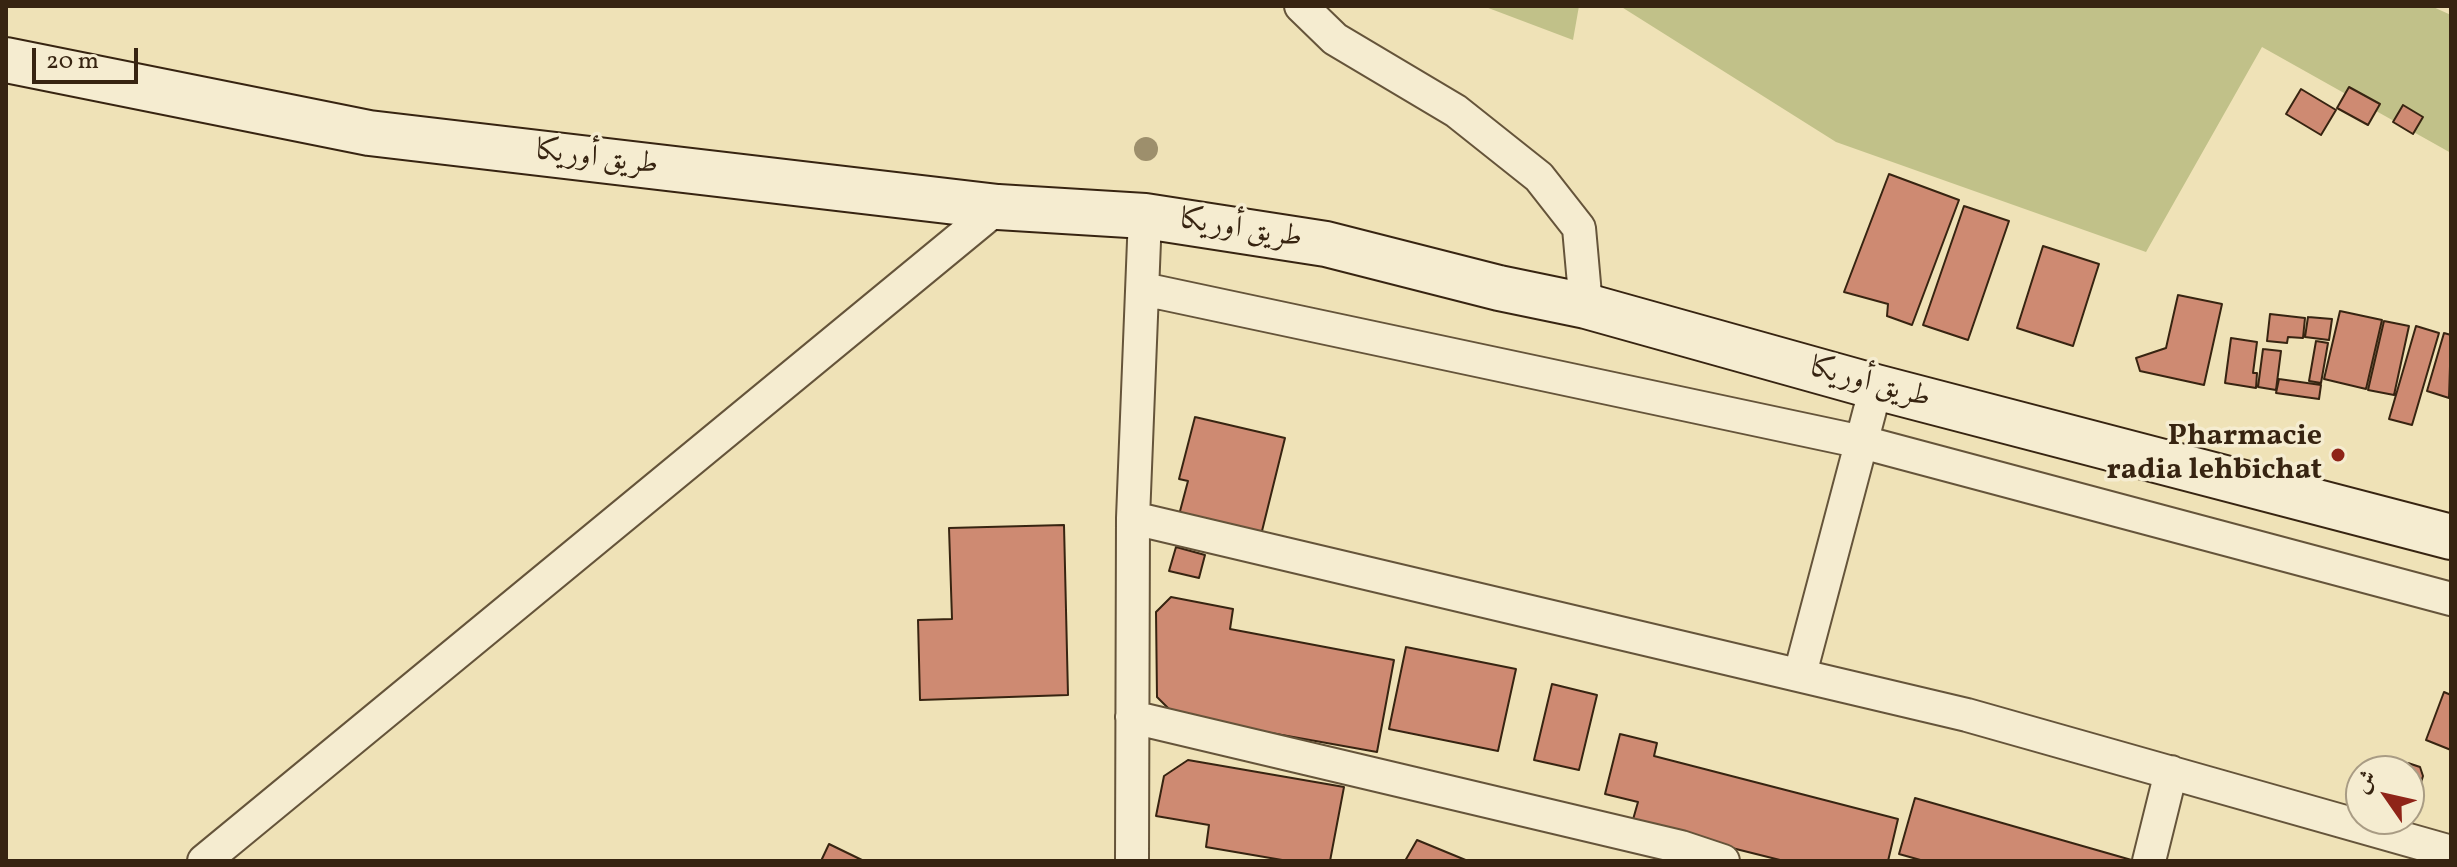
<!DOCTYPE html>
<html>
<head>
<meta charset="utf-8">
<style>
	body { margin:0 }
	#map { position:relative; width:2457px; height:867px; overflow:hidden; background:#efe2b7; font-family:Vollkorn,Amiri,serif }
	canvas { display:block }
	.frame { position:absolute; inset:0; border:8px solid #372411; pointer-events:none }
	.north { position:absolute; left:2345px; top:755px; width:80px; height:80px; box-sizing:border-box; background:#f5ecd0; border:2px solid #a99c84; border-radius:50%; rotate:304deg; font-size:22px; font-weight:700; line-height:32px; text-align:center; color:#372411 }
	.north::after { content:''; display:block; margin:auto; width:28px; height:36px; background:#8f2418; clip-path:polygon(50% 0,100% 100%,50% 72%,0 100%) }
	.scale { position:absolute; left:32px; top:48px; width:106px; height:36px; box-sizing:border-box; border:4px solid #372411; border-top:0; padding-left:10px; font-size:24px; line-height:28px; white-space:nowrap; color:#372411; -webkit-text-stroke:6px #f5ecd0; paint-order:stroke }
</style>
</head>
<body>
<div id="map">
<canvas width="2457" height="867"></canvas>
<div class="frame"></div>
<div class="north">ش</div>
<div class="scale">20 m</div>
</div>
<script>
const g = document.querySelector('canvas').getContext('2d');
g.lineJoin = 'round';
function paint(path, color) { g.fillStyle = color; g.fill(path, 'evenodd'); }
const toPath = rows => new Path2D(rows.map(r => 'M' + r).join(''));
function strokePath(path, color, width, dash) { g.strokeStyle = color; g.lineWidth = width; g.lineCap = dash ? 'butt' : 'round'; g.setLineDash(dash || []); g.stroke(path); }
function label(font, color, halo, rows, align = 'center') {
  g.font = font + ' Vollkorn,Amiri,serif'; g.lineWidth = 7; g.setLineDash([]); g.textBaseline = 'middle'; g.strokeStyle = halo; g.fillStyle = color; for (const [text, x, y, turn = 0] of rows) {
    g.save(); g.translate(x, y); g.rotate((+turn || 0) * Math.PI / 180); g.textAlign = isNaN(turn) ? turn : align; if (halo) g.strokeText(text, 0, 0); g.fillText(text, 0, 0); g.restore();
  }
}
paint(toPath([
	[1483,6,1579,6,1573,40],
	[1620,6,2431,6,2451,15,2451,153,2262,47,2146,252,1836,142]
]), '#c1c189');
const building = toPath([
	[2349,87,2380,104,2368,125,2337,108,2349,87],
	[2301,89,2336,110,2321,135,2286,114,2301,89],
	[2403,105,2423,117,2413,134,2393,122,2403,105],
	[1889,174,1959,200,1912,325,1887,316,1888,304,1844,292,1889,174],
	[1964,206,2009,221,1968,340,1923,325,1964,206],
	[2043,246,2099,264,2073,346,2017,328,2043,246],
	[2178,295,2222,304,2204,385,2140,371,2136,358,2166,348,2178,295],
	[2340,311,2382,320,2366,389,2324,379,2340,311],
	[2270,314,2305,318,2303,338,2288,337,2287,343,2267,341,2270,314],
	[2308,317,2332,319,2329,340,2305,337,2308,317],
	[2384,321,2409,326,2394,395,2368,390,2384,321],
	[2416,326,2439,333,2412,425,2389,419,2416,326],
	[2444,333,2451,335,2449,398,2427,391,2444,333],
	[2231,338,2257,342,2253,373,2257,373,2256,388,2225,383,2231,338],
	[2316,341,2328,343,2321,383,2309,381,2316,341],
	[2263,349,2281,351,2276,390,2258,387,2263,349],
	[2279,379,2321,385,2319,399,2276,393,2279,379],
	[1195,417,1285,438,1261,535,1179,515,1188,481,1179,479,1195,417],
	[1064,525,1068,695,920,700,918,620,952,619,949,528,1064,525],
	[1176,547,1205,555,1199,578,1169,571,1176,547],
	[1171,597,1233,609,1230,629,1394,660,1377,752,1176,716,1157,697,1156,612,1171,597],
	[1406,647,1516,669,1498,751,1389,729,1406,647],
	[1552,684,1597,695,1579,770,1534,760,1552,684],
	[2444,692,2451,695,2451,750,2426,740,2444,692],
	[1620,734,1657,743,1654,756,1898,819,1888,861,1784,861,1632,823,1638,802,1605,794,1620,734],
	[1188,760,1344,787,1330,861,1288,861,1206,847,1209,825,1156,816,1164,776,1188,760],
	[2408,763,2420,767,2423,776,2419,789,2410,792,2409,771,2397,771,2408,763],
	[1915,798,2135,861,1924,861,1899,854,1915,798],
	[1417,840,1468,861,1405,861,1417,840],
	[829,844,864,861,821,861,829,844]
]);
paint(building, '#ce8a72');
strokePath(building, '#372411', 2);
const street = toPath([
	[1301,6,1335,39,1456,111,1539,177,1579,228,1586,306],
	[1143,289,1862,442,2451,599],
	[1133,518,1967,715,2451,852],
	[1800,674,1876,387],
	[1132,717,1681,847,1723,861],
	[204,861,998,207],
	[1132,861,1133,518,1145,216],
	[2149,861,2171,772]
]);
const secondary = toPath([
	[6,60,369,133,998,207,1145,216,1326,244,1499,288,1586,306,1876,387,2451,537]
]);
strokePath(street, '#65543a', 36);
strokePath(secondary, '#372411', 48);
strokePath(street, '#f5ecd0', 32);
strokePath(secondary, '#f5ecd0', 44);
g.fillStyle = '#9d8f6c';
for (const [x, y] of [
	[1146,149]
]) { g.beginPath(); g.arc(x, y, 12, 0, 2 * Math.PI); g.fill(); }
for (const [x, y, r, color] of [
	[2338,455,8,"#8f2418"]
]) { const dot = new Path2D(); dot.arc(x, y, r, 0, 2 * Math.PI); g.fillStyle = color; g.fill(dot); strokePath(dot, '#f5ecd0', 3); }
label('30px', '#372411', '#f5ecd0', [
	["طريق أوريكا",597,160,7],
	["طريق أوريكا",1241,231,9],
	["طريق أوريكا",1870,385,15]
]);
label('bold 30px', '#372411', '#f5ecd0', [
	["Pharmacie",2322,438],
	["radia lehbichat",2322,472]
], 'right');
</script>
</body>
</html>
